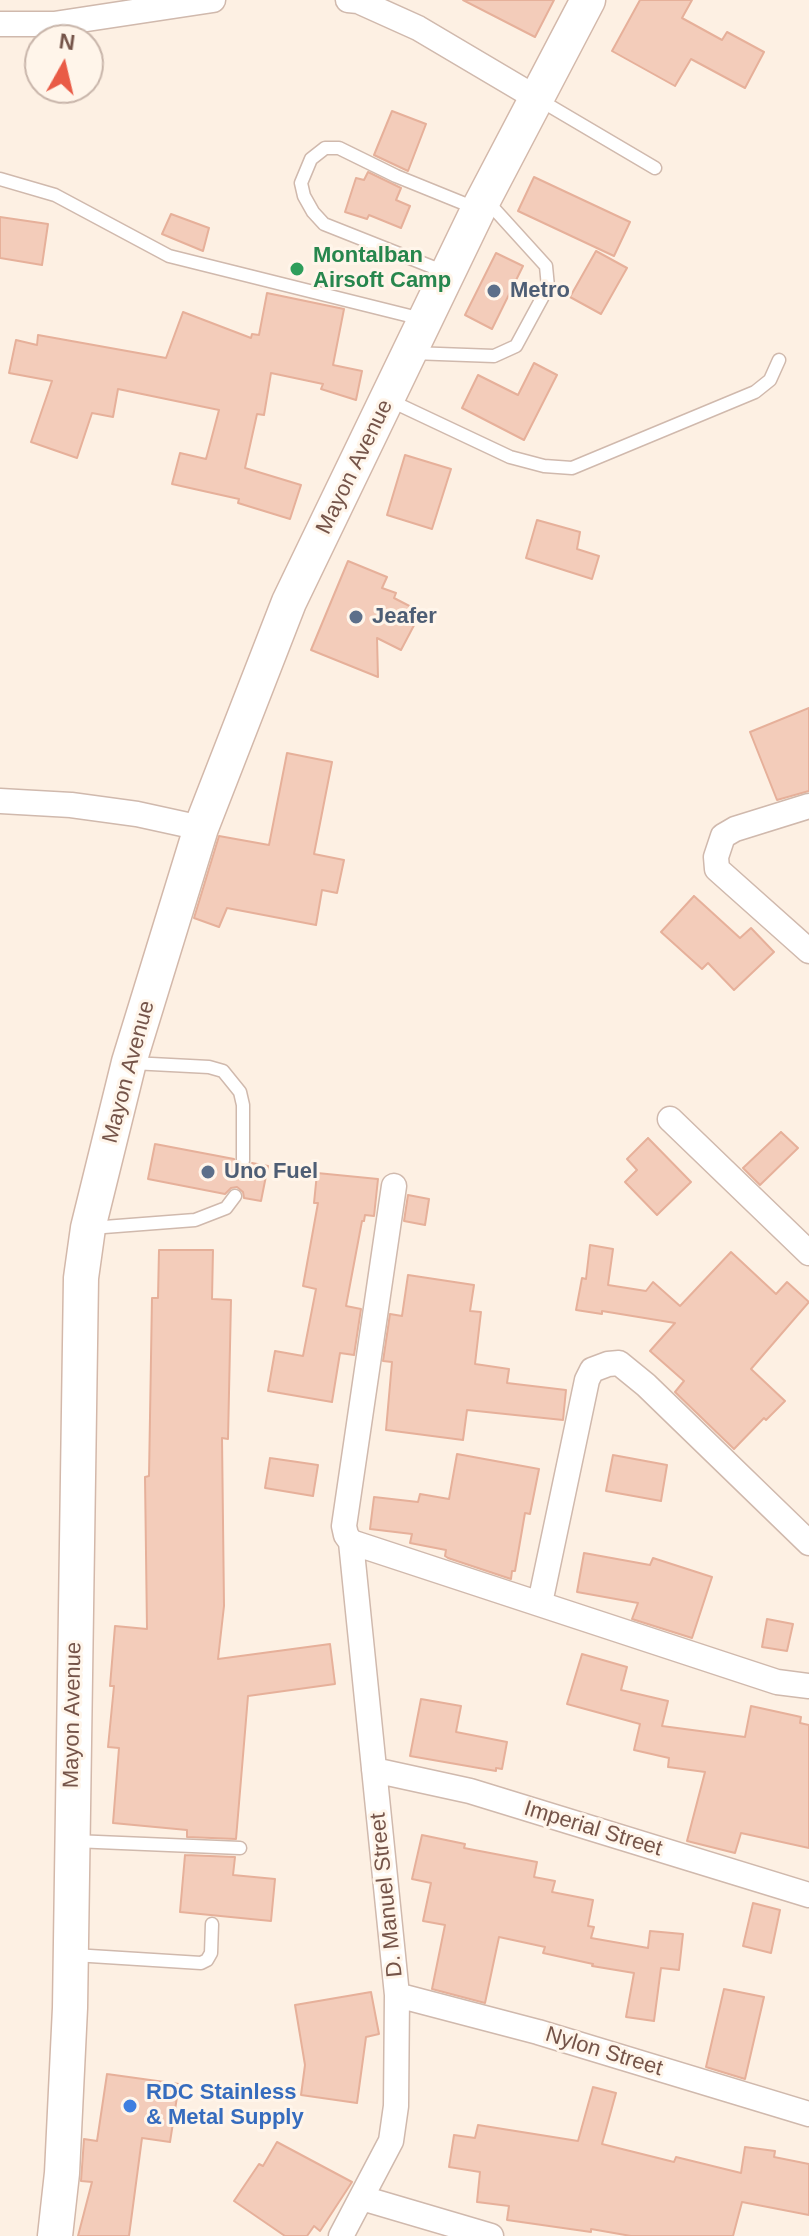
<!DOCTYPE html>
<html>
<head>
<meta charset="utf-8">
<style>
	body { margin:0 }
	#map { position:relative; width:809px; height:2236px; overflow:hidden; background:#fdf0e3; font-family:Helvetica,sans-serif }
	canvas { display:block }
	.north { position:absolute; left:24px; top:24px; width:80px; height:80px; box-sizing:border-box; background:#fff5ea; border:2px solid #c8b5aa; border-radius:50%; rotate:8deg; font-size:22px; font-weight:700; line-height:32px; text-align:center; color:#755449 }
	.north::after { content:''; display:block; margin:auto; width:28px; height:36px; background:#e95b46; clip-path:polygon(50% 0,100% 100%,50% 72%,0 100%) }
</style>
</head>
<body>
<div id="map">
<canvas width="809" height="2236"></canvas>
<div class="north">N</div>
</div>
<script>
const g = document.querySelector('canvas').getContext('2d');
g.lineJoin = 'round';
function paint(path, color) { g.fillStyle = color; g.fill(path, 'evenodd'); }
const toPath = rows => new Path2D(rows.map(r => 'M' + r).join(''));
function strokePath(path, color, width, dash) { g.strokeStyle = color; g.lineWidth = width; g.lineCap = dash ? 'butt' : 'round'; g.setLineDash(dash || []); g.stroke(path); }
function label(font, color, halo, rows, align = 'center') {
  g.font = font + ' Helvetica,sans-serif'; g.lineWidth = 6; g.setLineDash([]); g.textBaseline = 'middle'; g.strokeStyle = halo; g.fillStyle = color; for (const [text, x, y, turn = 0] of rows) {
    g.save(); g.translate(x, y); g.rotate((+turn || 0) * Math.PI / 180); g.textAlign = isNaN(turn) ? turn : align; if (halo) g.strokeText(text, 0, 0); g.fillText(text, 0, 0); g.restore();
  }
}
const building = toPath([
	[463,0,554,0,535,37,463,0],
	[640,0,692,0,682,18,722,40,727,32,764,52,745,88,691,59,675,86,612,51,640,0],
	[392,111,426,124,408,171,374,155,392,111],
	[368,172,401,188,396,200,410,206,401,228,369,215,367,219,345,212,356,178,364,180,368,172],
	[534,177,630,222,614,256,518,211,534,177],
	[171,214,209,228,203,251,162,234,171,214],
	[0,217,48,224,42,265,0,258,0,217],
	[596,251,627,268,601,314,570,297,596,251],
	[496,253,523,266,492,329,465,315,496,253],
	[267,293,344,309,333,365,362,371,356,400,321,389,323,384,271,373,264,415,257,414,245,468,301,485,290,519,238,503,239,499,172,484,180,453,206,459,219,410,118,389,113,417,92,413,77,458,31,442,52,381,9,373,16,340,37,345,38,335,166,358,183,312,251,338,252,334,259,335,267,293],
	[534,363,557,375,524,440,462,408,478,375,518,395,534,363],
	[405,455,451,469,432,529,387,515,405,455],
	[537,520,580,532,577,549,599,556,592,579,526,558,537,520],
	[348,561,387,577,382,588,396,593,394,598,421,612,401,650,377,638,378,677,311,650,348,561],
	[809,708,809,791,777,800,750,732,809,708],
	[287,753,332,762,314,854,344,860,337,893,322,890,316,925,227,908,219,927,194,918,219,836,269,845,287,753],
	[694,896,740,938,751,928,774,952,734,990,708,963,702,969,661,932,694,896],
	[781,1132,798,1148,760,1185,743,1168,781,1132],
	[648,1138,691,1182,657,1215,625,1182,637,1170,627,1159,648,1138],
	[155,1144,234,1159,236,1166,242,1170,248,1168,252,1163,268,1166,261,1201,244,1198,243,1192,237,1187,231,1188,225,1194,148,1179,155,1144],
	[317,1173,378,1179,374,1216,365,1215,364,1221,362,1221,346,1306,361,1309,354,1355,340,1353,332,1402,268,1391,275,1351,303,1356,316,1289,303,1286,318,1203,314,1203,317,1173],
	[408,1195,429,1199,425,1225,404,1221,408,1195],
	[590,1245,613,1249,608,1285,646,1291,653,1282,680,1306,731,1252,776,1294,787,1282,809,1302,751,1369,785,1401,766,1420,764,1418,734,1449,675,1392,684,1381,650,1351,675,1323,602,1311,602,1314,576,1310,582,1278,586,1279,590,1245],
	[159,1250,213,1250,212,1299,231,1300,228,1439,222,1438,224,1606,218,1659,330,1644,335,1684,248,1696,236,1839,187,1837,187,1830,113,1823,119,1748,108,1747,114,1686,110,1686,115,1626,147,1629,145,1477,149,1476,152,1298,158,1298,159,1250],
	[408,1275,474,1285,470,1311,481,1312,475,1364,509,1369,507,1383,566,1390,563,1420,467,1410,463,1440,386,1430,392,1362,383,1361,390,1314,402,1316,408,1275],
	[457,1454,539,1469,530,1514,525,1513,515,1571,512,1571,511,1579,448,1558,445,1556,446,1550,410,1543,412,1534,370,1529,374,1497,418,1502,420,1494,449,1499,457,1454],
	[613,1455,667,1465,661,1501,606,1491,613,1455],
	[270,1458,318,1465,313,1496,265,1488,270,1458],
	[584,1553,650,1565,653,1558,712,1577,692,1638,632,1619,638,1603,577,1592,584,1553],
	[767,1619,793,1624,787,1651,762,1647,767,1619],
	[582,1654,627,1667,621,1690,668,1701,662,1726,745,1737,751,1706,801,1717,800,1723,809,1725,809,1848,741,1833,735,1853,687,1841,705,1772,668,1767,669,1758,634,1750,640,1724,567,1704,582,1654],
	[421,1699,461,1706,456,1732,507,1742,502,1769,496,1768,496,1771,410,1756,421,1699],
	[422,1835,465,1844,464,1848,537,1862,534,1877,555,1881,552,1892,593,1900,588,1926,594,1927,591,1938,648,1948,650,1931,683,1934,679,1970,661,1968,654,2021,626,2017,634,1973,592,1966,593,1964,543,1953,545,1947,499,1937,485,2003,432,1989,445,1925,423,1921,431,1883,412,1879,422,1835],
	[185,1855,235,1857,233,1875,275,1879,271,1921,180,1912,185,1855],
	[753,1903,780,1910,771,1953,743,1946,753,1903],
	[724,1989,764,1997,745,2079,706,2067,724,1989],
	[371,1992,379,2034,366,2037,357,2103,301,2095,305,2065,295,2005,371,1992],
	[107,2074,179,2084,170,2142,142,2138,129,2236,78,2236,92,2182,81,2181,84,2139,97,2141,107,2074],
	[593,2087,616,2093,602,2144,674,2162,676,2157,741,2173,745,2147,775,2151,774,2157,809,2164,809,2215,742,2202,733,2236,631,2236,591,2229,591,2232,507,2220,509,2206,477,2202,480,2172,449,2167,454,2135,475,2138,478,2125,578,2141,593,2087],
	[277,2142,352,2182,320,2231,314,2226,307,2236,285,2236,234,2201,259,2164,263,2166,277,2142]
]);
paint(building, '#f3ccba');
strokePath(building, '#e6b09a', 2);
const lane = toPath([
	[538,99,655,168],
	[0,179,55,195,169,256,422,319],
	[445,272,324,224,313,212,304,196,301,183,311,159,325,148,339,148,396,176,475,208],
	[412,353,494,356,516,346,548,287,546,266,487,201],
	[389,400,510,457,544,466,572,468,755,392,770,380,779,360],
	[132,1063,209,1067,223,1071,240,1092,243,1105,243,1161],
	[91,1228,195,1220,226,1208,235,1196],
	[74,1841,240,1848],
	[74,1955,201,1963,207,1960,211,1953,212,1924]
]);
const street = toPath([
	[348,0,358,1,418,28,538,99],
	[0,24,54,24,213,0],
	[0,801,71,805,137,814,201,828],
	[809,806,735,829,723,836,716,857,717,869,809,951],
	[670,1119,809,1253],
	[351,1542,777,1682,809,1686],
	[540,1603,587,1380,592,1370,608,1364,619,1363,646,1385,809,1543],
	[374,1770,470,1791,809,1895],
	[397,1995,538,2032,809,2114],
	[362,2198,491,2236],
	[341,2236,391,2141,396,2106,397,1995,351,1542,346,1535,344,1526,394,1186]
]);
const secondary = toPath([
	[55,2236,62,2173,70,2008,81,1278,88,1228,129,1062,201,828,289,602,478,210,588,0]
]);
strokePath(lane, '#d0b9ad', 15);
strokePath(street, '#d0b9ad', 27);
strokePath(secondary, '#d3b8aa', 37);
strokePath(lane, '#fff', 12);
strokePath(street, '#fff', 24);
strokePath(secondary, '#fff', 34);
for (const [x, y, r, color] of [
	[297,269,8,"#2e9e5b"],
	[494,291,8,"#5c6f8a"],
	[356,617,8,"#5c6f8a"],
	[208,1172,8,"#5c6f8a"],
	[130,2106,8,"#3f7fe0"]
]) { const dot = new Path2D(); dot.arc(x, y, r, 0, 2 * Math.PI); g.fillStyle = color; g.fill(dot); strokePath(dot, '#fff5ea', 3); }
label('bold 22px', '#27864d', '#fff5ea', [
	["Montalban",313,256],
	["Airsoft Camp",313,281]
], 'left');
label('bold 22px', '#4e5e75', '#fff5ea', [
	["Metro",510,291],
	["Jeafer",372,617],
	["Uno Fuel",224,1172]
], 'left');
label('22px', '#755449', '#fff5ea', [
	["Mayon Avenue",355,467,-64],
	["Mayon Avenue",129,1072,-75],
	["Mayon Avenue",73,1715,-89],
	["Imperial Street",593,1829,17],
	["D. Manuel Street",387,1895,-96],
	["Nylon Street",604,2052,17]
]);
label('bold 22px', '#366cbe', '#fff5ea', [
	["RDC Stainless",146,2093],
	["& Metal Supply",146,2118]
], 'left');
</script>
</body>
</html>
